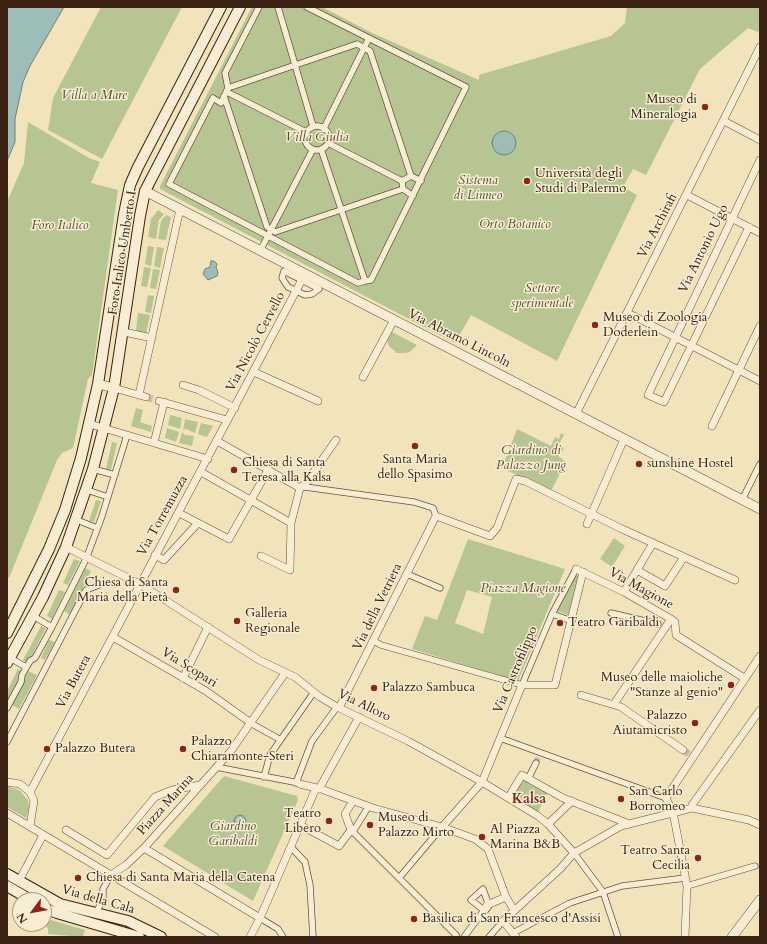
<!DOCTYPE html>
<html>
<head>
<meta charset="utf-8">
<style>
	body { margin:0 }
	#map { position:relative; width:767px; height:944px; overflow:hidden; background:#f1e4ba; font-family:Cardo,serif }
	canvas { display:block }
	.frame { position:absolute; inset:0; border:8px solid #3b2213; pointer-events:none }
	.north { position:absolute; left:12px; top:892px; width:40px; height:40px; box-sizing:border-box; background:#f6edd2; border:1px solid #ab9c86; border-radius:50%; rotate:238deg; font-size:11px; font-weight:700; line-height:16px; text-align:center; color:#3b2213 }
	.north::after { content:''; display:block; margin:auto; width:14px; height:18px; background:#8f2418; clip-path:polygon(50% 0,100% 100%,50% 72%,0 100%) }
</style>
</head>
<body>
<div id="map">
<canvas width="767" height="944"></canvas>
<div class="frame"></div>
<div class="north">N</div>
</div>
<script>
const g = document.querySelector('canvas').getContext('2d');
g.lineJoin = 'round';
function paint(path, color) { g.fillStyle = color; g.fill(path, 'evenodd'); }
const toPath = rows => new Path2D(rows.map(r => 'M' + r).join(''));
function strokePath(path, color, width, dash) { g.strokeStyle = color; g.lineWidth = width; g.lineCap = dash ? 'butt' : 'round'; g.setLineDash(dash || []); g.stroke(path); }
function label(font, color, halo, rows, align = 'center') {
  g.font = font + ' Cardo,serif'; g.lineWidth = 3; g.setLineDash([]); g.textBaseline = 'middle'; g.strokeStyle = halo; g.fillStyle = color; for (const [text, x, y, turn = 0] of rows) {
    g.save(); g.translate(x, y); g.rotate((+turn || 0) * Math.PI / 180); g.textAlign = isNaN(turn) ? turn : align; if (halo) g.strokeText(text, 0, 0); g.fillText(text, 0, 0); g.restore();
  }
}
paint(toPath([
	[101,7,182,7,102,159,48,130,53,98],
	[252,7,322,7,372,33,479,80,479,75,611,36,625,23,627,7,760,7,760,28,758,32,748,28,700,69,646,175,633,169,623,187,637,195,557,361,471,315,455,343,160,189,160,186],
	[28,122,89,158,100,162,91,183,118,190,92,375,88,379,73,448,62,453,57,460,9,578,7,577,7,202,24,163],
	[158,210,164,214,159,220,156,239,148,237,151,219],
	[166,215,171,217,166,240,158,239,161,221],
	[148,246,154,247,151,266,145,264],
	[157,247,164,248,160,268,154,266],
	[144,267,151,268,147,287,141,286],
	[153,269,160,270,156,289,150,288],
	[148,295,154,296,151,313,145,312],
	[138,313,150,315,146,334,136,331],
	[392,332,417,345,411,351,406,353,397,353,389,346,387,341],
	[136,408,143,410,140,422,152,426,151,432,131,426],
	[170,415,182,418,180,429,168,425],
	[185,419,198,422,195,433,186,429,183,430],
	[201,423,213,426,207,437,198,434],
	[167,428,179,432,176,442,165,438],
	[517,429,551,446,555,437,559,439,561,433,564,435,559,444,564,449,558,456,566,462,551,491,502,468],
	[182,432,185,435,194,436,192,446,179,443],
	[112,442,117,443,111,470,106,469],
	[96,500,101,501,94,522,89,521],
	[614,538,625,546,612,567,600,559],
	[468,539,565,569,518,681,412,649,425,616,437,620],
	[467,590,492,597,483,634,455,623],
	[74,559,80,561,68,585,63,583],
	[85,568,91,571,70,615,64,611],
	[575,574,579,577,568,615,557,611],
	[59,590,65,592,52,619,47,616],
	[41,626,46,628,28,663,23,660],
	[49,640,55,642,45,660,41,658],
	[18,669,23,672,7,701,7,691],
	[28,671,37,675,19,709,12,705],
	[224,776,297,796,298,800,253,901,163,846],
	[522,776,549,792,544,797,545,798,538,812,510,797],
	[7,786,19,790,28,800,29,808,26,818,7,807],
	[44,916,51,920,85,930,83,937,48,934,48,928,43,924,44,924]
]), '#b7c592');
const water = toPath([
	[7,7,64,7,30,66,23,82,15,119,15,142,7,161,7,7],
	'492 143a12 12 0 1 1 24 0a12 12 0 1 1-24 0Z',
	[211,261,214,261,217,264,216,267,218,273,217,276,208,280,203,274,205,269,210,267,211,261],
	'234 821a6 6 0 1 1 12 0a6 6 0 1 1-12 0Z'
]);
paint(water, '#9cbdb8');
strokePath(water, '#757f76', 1);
strokePath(toPath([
	[536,763,540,753]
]), '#cdbd99', 5.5, [5.5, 3]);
strokePath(toPath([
	[146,397,159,401],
	[683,750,689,754]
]), '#cdbd99', 7, [7, 3.5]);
const pedestrian = toPath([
	[259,7,225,73,228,88,221,103,213,98,169,184,358,283,365,281,321,149],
	[278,7,313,126],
	[307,7,466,87,371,280,365,281],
	[228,88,357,44,370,51,411,176],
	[227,92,306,132],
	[224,96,267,227,275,232,403,189],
	'305 138a12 12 0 1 1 24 0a12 12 0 1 1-24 0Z',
	[324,128,369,38],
	[328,143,402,181],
	[413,196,403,189,402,181,411,176,421,181],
	[260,251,313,149],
	[284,271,302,280,319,289,312,294,305,295,288,287,282,278,284,271],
	[93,469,115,475],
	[300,488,305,487,414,502,433,508,436,516],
	[87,490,108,497],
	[742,500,760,464],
	[77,520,97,528],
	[407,574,440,588],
	[611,613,658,624],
	[552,614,572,621],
	[33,616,52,627],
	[374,641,381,645,522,685,552,614,576,569],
	[10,658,26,667],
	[7,708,21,682,22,675,30,661,35,658,52,627,86,559,102,516,127,435],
	[254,725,279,739],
	[500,738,666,798],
	[7,742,86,590,99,585],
	[216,767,299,783],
	[264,777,270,755,314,692],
	[528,779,536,763],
	[296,783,312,741,337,707],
	[351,830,456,935],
	[354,830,367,809],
	[291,847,305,862,310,885,313,937],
	[574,853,603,892,618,937],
	[399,878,442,827],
	[687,886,755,866],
	[483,889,489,906,485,911,471,900,483,889],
	[96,913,103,899,103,889,111,875],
	[260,918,278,929,283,937],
	[513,933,570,903,622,886,685,878],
	[464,937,484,910],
	[489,937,503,921]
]);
const minor = toPath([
	[724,121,760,140],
	[687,195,760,233],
	[749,227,664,402,648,395,760,160],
	[628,313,760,381],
	[124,332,152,338],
	[254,372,318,401],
	[363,377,394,320],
	[183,385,199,390,235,408],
	[114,388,146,397],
	[139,395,180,209],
	[159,401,227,420],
	[576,414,760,47],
	[90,424,208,459],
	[712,426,760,326],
	[217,441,300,488],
	[154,443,164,402],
	[201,472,291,523],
	[300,488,306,483,336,440],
	[179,513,229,539,268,470],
	[587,524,624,439],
	[66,547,140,584,259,660,295,677,320,697,337,707,408,741,482,782,538,816,548,824,574,853],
	[155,555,164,560,198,523],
	[261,556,290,570,291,523,300,488],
	[576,569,624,592,671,619,675,622,676,635,744,678],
	[637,570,665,586,684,557],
	[624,592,653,543],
	[113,637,206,691,251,723],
	[183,678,208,627],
	[581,695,621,707,683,750],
	[614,704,671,619],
	[339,708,436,516,490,536,497,528,516,479,525,481,622,529,735,580],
	[7,782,20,784,30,792,34,801,30,826],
	[300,784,321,789,373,808,442,827,475,839,488,849,506,897,514,910],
	[319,789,359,717],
	[30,792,305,274],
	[508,798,522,775,563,798,627,823],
	[692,808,692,805,760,710],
	[7,813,215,937],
	[548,824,572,801],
	[300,825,339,846,351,830,345,814,353,801],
	[442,827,482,782,522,685,555,685,583,572],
	[66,830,107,855,155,797,172,790,200,785],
	[144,848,260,918],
	[111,875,126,865,144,848,231,751,285,673],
	[19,881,43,835],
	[484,910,487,905,506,897],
	[250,937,260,918,316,788],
	[516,937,503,921,560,869,574,853,621,826,692,808,749,820,760,825],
	[685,937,687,886,673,812,666,798,760,656]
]);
const tertiary = toPath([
	[145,191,760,509],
	[98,384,114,388],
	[732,937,760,900]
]);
const secondary = toPath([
	[7,633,49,549,65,510,81,458,98,384,124,214,130,185,138,167,221,7],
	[7,663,43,597,66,547,93,469,114,388,140,216,145,191,240,7],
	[7,874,60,904,128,921,161,937],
	[7,886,31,900],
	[44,908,57,913,139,937]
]);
strokePath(pedestrian, '#68523d', 7);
strokePath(minor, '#68523d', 8);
strokePath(tertiary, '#68523d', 10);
strokePath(secondary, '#3b2213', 12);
strokePath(pedestrian, '#f6edd2', 5.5);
strokePath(minor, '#f6edd2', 7);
strokePath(tertiary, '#f6edd2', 9);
strokePath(secondary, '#f6edd2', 10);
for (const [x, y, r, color] of [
	[705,107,4,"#8f2418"],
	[527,181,4,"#8f2418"],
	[595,325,4,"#8f2418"],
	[415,446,4,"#8f2418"],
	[639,464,4,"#8f2418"],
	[234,470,4,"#8f2418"],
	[176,590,4,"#8f2418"],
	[237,621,4,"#8f2418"],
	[560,623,4,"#8f2418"],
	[731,685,4,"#8f2418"],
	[374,688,4,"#8f2418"],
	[695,723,4,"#8f2418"],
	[47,749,4,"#8f2418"],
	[183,749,4,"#8f2418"],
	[621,799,4,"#8f2418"],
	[329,821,4,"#8f2418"],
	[370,825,4,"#8f2418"],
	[482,837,4,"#8f2418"],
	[698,858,4,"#8f2418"],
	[78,878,4,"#8f2418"],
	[414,919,4,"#8f2418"]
]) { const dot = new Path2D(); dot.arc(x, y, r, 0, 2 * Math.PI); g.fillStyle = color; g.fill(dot); strokePath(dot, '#f6edd2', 1.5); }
label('italic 13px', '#5a4b33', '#f6edd2', [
	["Villa a Mare",94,96],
	["Villa Giulia",317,138],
	["Sistema",478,181],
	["di Linneo",478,196],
	["Orto Botanico",515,225],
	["Foro Italico",60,226],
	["Settore",542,289],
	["sperimentale",542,304],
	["Giardino di",531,451],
	["Palazzo Jung",531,466],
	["Piazza Magione",523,589],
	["Giardino",233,827],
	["Garibaldi",233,842]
]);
label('13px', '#3b2213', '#f6edd2', [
	["Museo di",697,100,"right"],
	["Mineralogia",697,115,"right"],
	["Università degli",535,174],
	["Studi di Palermo",535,189],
	["Museo di Zoologia",603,318],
	["Doderlein",603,333],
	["Santa Maria",415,460,"center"],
	["dello Spasimo",415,475,"center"],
	["Chiesa di Santa",242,463],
	["Teresa alla Kalsa",242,478],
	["sunshine Hostel",647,464],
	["Chiesa di Santa",168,583,"right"],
	["Maria della Pietà",168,598,"right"],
	["Galleria",245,614],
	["Regionale",245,629],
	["Teatro Garibaldi",568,623],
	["Museo delle maioliche",723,678,"right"],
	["\"Stanze al genio\"",723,693,"right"],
	["Palazzo Sambuca",382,688],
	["Palazzo",687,716,"right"],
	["Aiutamicristo",687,731,"right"],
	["Palazzo",191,742],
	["Chiaramonte-Steri",191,757],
	["Palazzo Butera",55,749],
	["San Carlo",629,792],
	["Borromeo",629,807],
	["Teatro",321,814,"right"],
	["Libero",321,829,"right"],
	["Museo di",378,818],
	["Palazzo Mirto",378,833],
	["Al Piazza",490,830],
	["Marina B&B",490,845],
	["Teatro Santa",690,851,"right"],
	["Cecilia",690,866,"right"],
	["Chiesa di Santa Maria della Catena",86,878],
	["Basilica di San Francesco d'Assisi",422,919]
], 'left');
label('13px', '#3b2213', '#f6edd2', [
	["Via Archirafi",658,226,-63],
	["Via Antonio Ugo",704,249,-64],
	["Foro Italico Umberto I",123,253,-81],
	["Via Abramo Lincoln",459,339,27],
	["Via Nicolò Cervello",256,342,-62],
	["Via Torremuzza",163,516,-61],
	["Via Magione",641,589,29],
	["Via della Vetriera",378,607,-64],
	["Via Scopari",189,668,32],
	["Via Castrofilippo",516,670,-67],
	["Via Butera",74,682,-62],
	["Via Alloro",364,706,26],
	["Piazza Marina",166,805,-48],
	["Via della Cala",98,900,16]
]);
label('bold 14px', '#7a1f14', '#f6edd2', [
	["Kalsa",529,800]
]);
</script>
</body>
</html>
